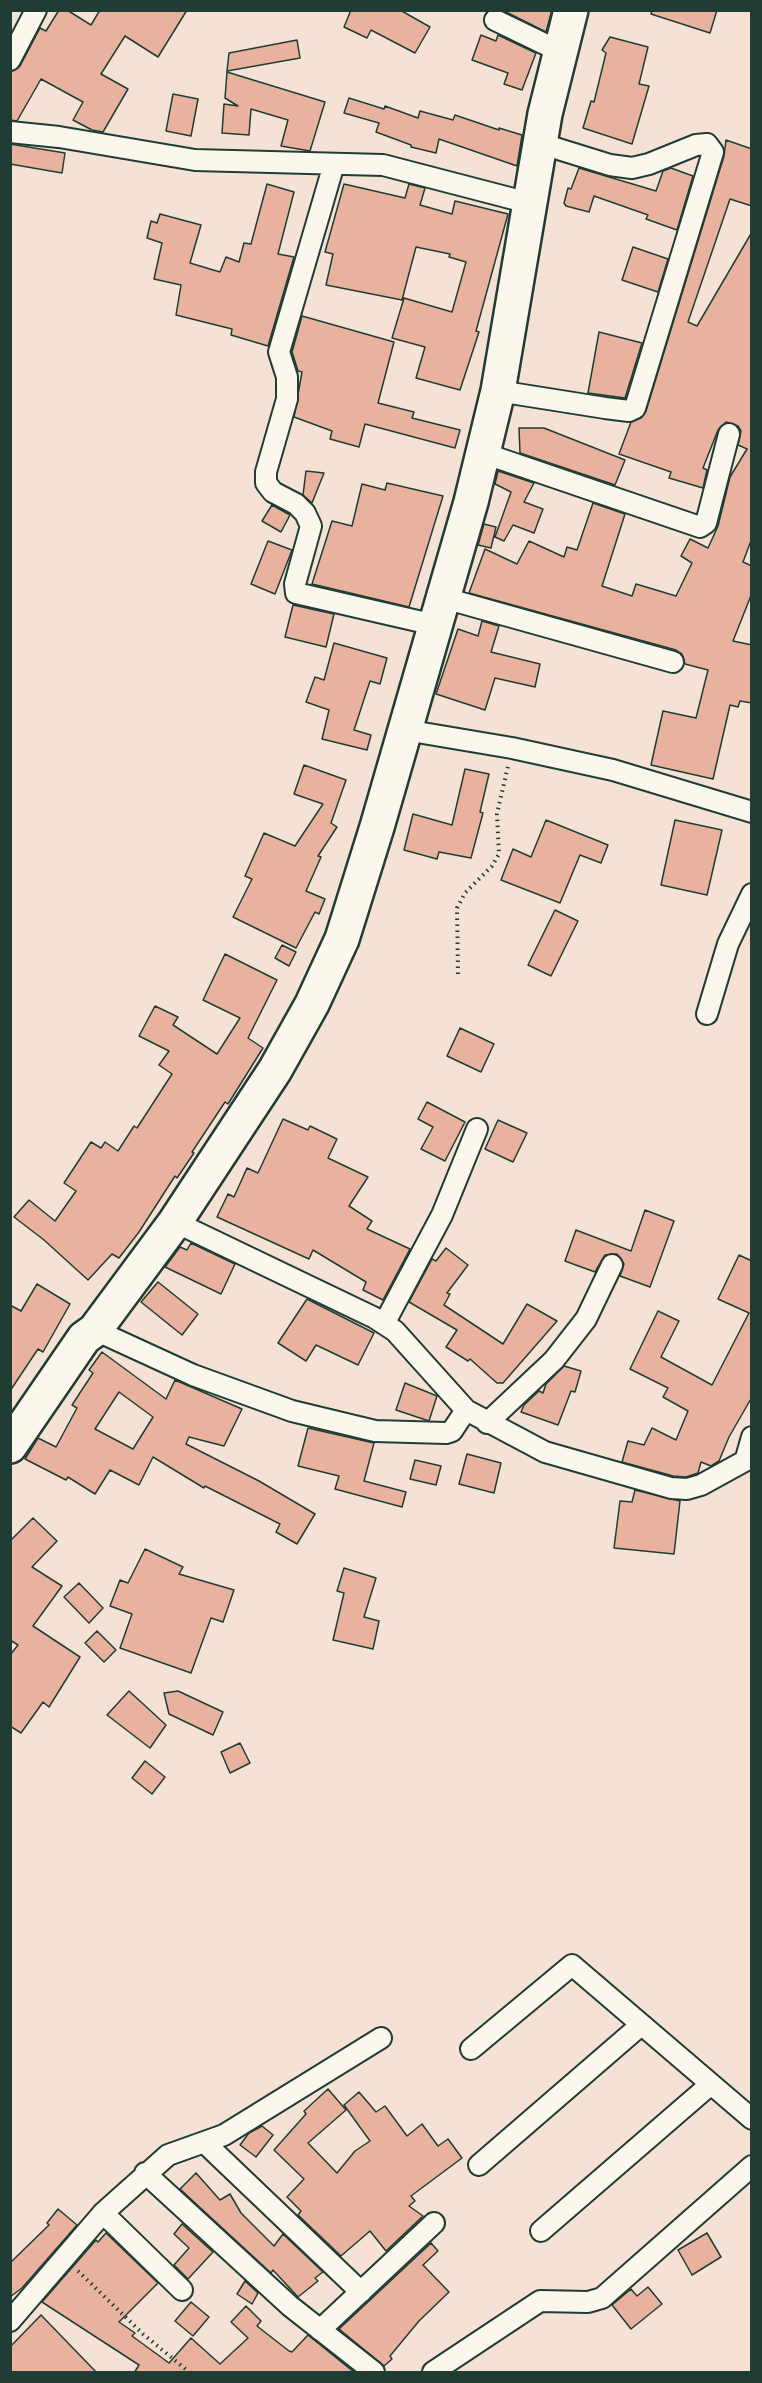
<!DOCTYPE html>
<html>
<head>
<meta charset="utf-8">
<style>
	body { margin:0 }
	#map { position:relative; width:762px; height:2383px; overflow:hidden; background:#f6e2d5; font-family:Pangolin,sans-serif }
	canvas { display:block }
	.frame { position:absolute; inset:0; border:12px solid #1f3d34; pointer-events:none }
</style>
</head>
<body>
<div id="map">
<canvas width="762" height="2383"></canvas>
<div class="frame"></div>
</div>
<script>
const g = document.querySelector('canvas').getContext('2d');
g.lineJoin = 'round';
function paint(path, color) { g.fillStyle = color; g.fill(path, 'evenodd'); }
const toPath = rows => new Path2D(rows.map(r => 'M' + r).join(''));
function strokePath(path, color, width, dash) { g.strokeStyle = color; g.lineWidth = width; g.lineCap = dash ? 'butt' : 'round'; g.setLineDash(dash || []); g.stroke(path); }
const building = toPath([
	[59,10,67,10,91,25,100,10,187,10,158,57,125,36,101,74,128,89,103,132,92,130,73,120,83,102,41,79,17,121,10,120,10,72,20,66,40,28,46,31,59,10],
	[351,10,400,10,430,27,415,53,371,30,367,38,344,27,351,10],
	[507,10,552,10,546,32,506,12,507,10],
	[652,10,717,10,710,33,651,14,652,10],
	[481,35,496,41,498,35,536,53,522,90,504,84,508,73,472,60,481,35],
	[610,37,648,47,639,84,649,86,632,144,583,128,591,101,594,102,606,53,602,50,610,37],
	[297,40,300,58,227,71,229,53,297,40],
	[227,72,325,102,310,151,281,146,288,120,251,109,249,135,222,133,224,104,238,106,225,98,227,72],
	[173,94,198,99,191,136,166,131,173,94],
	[349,98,384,109,385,106,418,118,420,111,453,120,455,115,499,130,499,128,522,135,517,166,439,139,436,153,411,147,411,145,376,132,379,123,344,113,349,98],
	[726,140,752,149,752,206,730,199,688,322,697,326,752,232,752,538,743,562,752,566,752,593,733,641,752,645,752,703,740,701,738,707,730,705,713,779,651,765,663,711,696,718,708,670,685,664,682,654,676,650,469,593,485,549,517,564,529,541,564,557,567,547,577,550,593,503,625,514,602,586,632,596,636,584,676,596,692,563,681,556,690,539,708,548,718,526,730,477,747,449,738,445,741,431,738,426,726,422,718,430,703,468,707,470,703,488,669,478,671,472,619,454,631,422,641,418,646,411,724,156,726,140],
	[10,144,65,153,62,173,10,164,10,144],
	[579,168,656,191,663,171,671,168,693,176,677,230,646,219,648,215,594,196,589,212,566,206,564,203,568,188,571,189,579,168],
	[267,184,294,192,278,254,294,257,268,346,231,335,232,329,176,315,181,285,154,279,162,243,147,238,151,221,157,223,160,214,201,225,190,263,220,272,226,257,239,262,244,243,251,244,267,184],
	[344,184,405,198,409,184,425,188,420,205,452,214,455,201,508,214,476,331,479,332,460,390,416,378,425,347,392,338,404,298,452,312,466,262,449,257,450,254,416,247,402,300,326,285,333,254,325,252,344,184],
	[633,247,668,259,658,292,622,280,633,247],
	[302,316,394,342,378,403,414,412,412,418,460,430,455,448,365,424,359,447,330,439,332,431,294,417,302,372,298,371,292,352,302,316],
	[599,332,642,343,625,398,588,393,599,332],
	[519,428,544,428,625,460,615,485,520,453,519,428],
	[306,471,324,473,312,503,303,495,306,471],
	[498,471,534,483,524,502,543,509,534,533,513,525,504,541,495,537,511,492,495,484,498,471],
	[387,483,443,496,409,607,312,584,332,521,352,526,362,484,385,490,387,483],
	[272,505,290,515,281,532,262,521,272,505],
	[484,524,496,527,491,548,478,545,484,524],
	[268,541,292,550,275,594,251,584,268,541],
	[293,605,334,614,326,647,285,637,293,605],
	[482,621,499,626,491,652,540,664,535,687,495,678,485,710,436,694,458,629,478,636,482,621],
	[334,643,387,658,380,684,370,681,354,730,371,735,367,750,322,739,329,710,306,702,315,677,324,680,334,643],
	[304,765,346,780,331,823,337,827,318,856,321,857,306,891,325,899,319,914,315,912,296,948,233,917,252,879,245,876,264,833,295,846,323,804,294,794,304,765],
	[465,769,489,774,480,812,483,813,471,858,439,852,437,859,404,850,413,814,452,825,465,769],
	[546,820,608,845,601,863,580,855,560,903,501,880,513,849,531,857,546,820],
	[675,820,722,830,707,895,661,885,675,820],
	[555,910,578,921,551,976,528,965,555,910],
	[282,945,296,952,289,966,275,958,282,945],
	[225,954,277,980,248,1038,263,1048,228,1104,225,1102,192,1152,194,1153,177,1178,175,1176,139,1232,119,1258,112,1254,88,1280,44,1240,14,1217,29,1200,55,1221,76,1191,64,1183,91,1142,101,1148,105,1142,118,1151,134,1126,137,1128,172,1074,159,1065,169,1051,139,1036,155,1006,178,1017,173,1025,217,1054,240,1018,203,1000,225,954],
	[460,1028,494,1044,481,1072,447,1056,460,1028],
	[427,1102,465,1122,445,1161,421,1149,433,1127,418,1119,427,1102],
	[283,1119,308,1130,310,1126,337,1139,328,1158,368,1177,349,1206,372,1221,367,1229,410,1249,383,1300,363,1290,366,1282,313,1250,309,1259,217,1217,228,1194,234,1197,247,1168,258,1173,283,1119],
	[498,1120,527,1133,513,1162,485,1149,498,1120],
	[645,1210,674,1221,650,1287,620,1276,624,1264,617,1254,605,1255,595,1272,565,1261,576,1230,631,1251,645,1210],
	[191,1243,235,1264,221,1294,165,1267,180,1247,187,1250,191,1243],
	[446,1248,468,1265,447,1293,450,1294,444,1305,503,1344,527,1304,557,1321,503,1383,497,1383,470,1359,468,1361,446,1347,457,1330,409,1302,432,1259,436,1261,446,1248],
	[739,1255,752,1261,752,1397,729,1437,719,1461,711,1466,701,1462,698,1473,686,1477,673,1476,622,1462,628,1441,644,1445,652,1428,676,1440,688,1411,663,1397,668,1388,630,1369,658,1311,679,1321,661,1357,712,1385,749,1313,718,1299,739,1255],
	[158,1282,198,1314,182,1335,141,1302,158,1282],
	[37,1284,70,1304,43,1352,38,1349,10,1391,10,1305,21,1311,37,1284],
	[307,1299,374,1333,358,1365,316,1345,306,1361,278,1343,307,1299],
	[102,1352,166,1399,175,1380,242,1409,224,1446,189,1437,186,1444,259,1481,315,1514,297,1544,276,1532,280,1524,205,1486,204,1488,153,1457,139,1485,110,1470,95,1494,68,1477,66,1480,25,1459,38,1438,56,1447,77,1408,72,1405,93,1373,89,1370,102,1352],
	[119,1392,153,1417,133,1449,95,1429,119,1392],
	[564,1366,581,1371,575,1392,571,1391,558,1425,521,1412,524,1405,539,1391,543,1393,546,1384,564,1366],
	[405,1383,437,1396,429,1421,396,1410,405,1383],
	[308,1428,374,1443,364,1481,406,1492,402,1507,335,1489,339,1476,298,1466,308,1428],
	[467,1454,501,1463,494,1493,459,1484,467,1454],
	[415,1460,441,1466,436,1485,410,1479,415,1460],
	[635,1490,680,1501,674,1554,614,1548,620,1501,632,1502,635,1490],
	[33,1518,57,1541,32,1567,62,1586,33,1626,80,1657,49,1707,43,1702,21,1733,10,1726,10,1655,18,1645,10,1640,10,1541,33,1518],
	[145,1549,183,1567,179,1574,234,1590,223,1622,211,1618,191,1673,120,1648,132,1614,110,1606,120,1580,128,1583,145,1549],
	[344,1568,376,1578,364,1617,379,1621,373,1649,333,1640,344,1593,337,1591,344,1568],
	[79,1583,103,1608,89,1623,64,1597,79,1583],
	[97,1631,116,1650,104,1662,85,1643,97,1631],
	[129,1691,166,1725,150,1748,107,1715,129,1691],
	[178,1691,223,1712,213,1735,169,1714,164,1693,178,1691],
	[240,1743,250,1763,230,1773,221,1752,240,1743],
	[145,1761,165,1777,152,1794,132,1778,145,1761],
	[328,2089,346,2110,308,2143,337,2173,355,2151,370,2141,344,2105,359,2092,376,2112,385,2106,407,2136,422,2124,438,2146,448,2139,462,2158,411,2196,415,2201,409,2206,423,2216,386,2251,370,2231,341,2256,298,2215,301,2211,287,2197,304,2179,274,2150,306,2114,304,2111,328,2089],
	[262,2126,273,2135,256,2157,240,2145,249,2133,262,2126],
	[196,2173,220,2200,230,2194,241,2213,274,2246,283,2234,323,2272,315,2278,318,2281,298,2297,273,2270,271,2273,180,2189,196,2173],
	[58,2209,77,2225,22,2288,10,2297,10,2263,49,2225,47,2223,58,2209],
	[182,2224,213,2252,188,2279,174,2265,189,2248,174,2234,182,2224],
	[106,2233,158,2283,119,2322,135,2333,132,2336,169,2363,191,2338,220,2364,248,2338,231,2322,246,2306,261,2321,257,2326,289,2351,292,2352,308,2335,355,2373,134,2373,139,2365,42,2302,96,2240,98,2242,106,2233],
	[707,2233,721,2257,692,2275,678,2250,707,2233],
	[431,2243,438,2251,423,2265,449,2292,419,2321,390,2356,392,2359,384,2366,339,2329,431,2243],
	[245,2281,258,2293,252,2304,237,2294,245,2281],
	[648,2287,662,2304,631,2329,612,2305,631,2289,637,2296,648,2287],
	[191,2302,209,2317,193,2336,175,2321,191,2302],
	[41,2315,97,2373,10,2373,10,2347,41,2315]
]);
paint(building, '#e9b29e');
strokePath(building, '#1f3d34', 1.5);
const street = toPath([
	[495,20,559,51],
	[10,60,36,10],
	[10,132,59,137,195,160,383,165,529,203],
	[334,164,279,352,287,377,287,399,266,472,266,483,273,492,296,504,305,513,311,526,295,584,296,593,435,625],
	[498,391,605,408,629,411,635,408,713,152,707,144,696,145,649,164,632,168,610,165,539,143],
	[483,453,700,527,706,523,729,434],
	[444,598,673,662],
	[405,730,512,748,613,770,752,812],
	[707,1014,728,944,752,894],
	[175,1222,375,1318,395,1331,466,1410,545,1452,671,1488,687,1489,701,1485,752,1457],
	[384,1324,442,1215,477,1129],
	[95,1330,193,1375,292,1411,375,1431,446,1433,452,1431,466,1410],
	[487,1423,554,1360,586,1319,612,1265],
	[746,1458,752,1437],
	[471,2049,572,1965,752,2119],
	[206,2144,361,2292],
	[479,2165,641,2025],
	[145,2173,290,2306,374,2372],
	[103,2213,182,2290],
	[541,2231,711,2084],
	[10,2321,103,2213,168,2155,224,2135,381,2038],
	[320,2330,434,2223],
	[433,2372,540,2301,588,2302,602,2298,752,2166]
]);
const highway = toPath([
	[10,1446,84,1338,95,1330,175,1222,275,1070,312,1004,342,939,377,827,471,502,498,391,545,114,571,10]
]);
strokePath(street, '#1f3d34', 24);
strokePath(highway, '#1f3d34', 38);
strokePath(toPath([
	[458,974,457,908,465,893,492,866,499,854,497,814,508,766],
	[78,2271,143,2334,189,2372]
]), '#1f3d34', 4, [1.5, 4.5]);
strokePath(street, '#fbf7ec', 20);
strokePath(highway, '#fbf7ec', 33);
</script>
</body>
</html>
